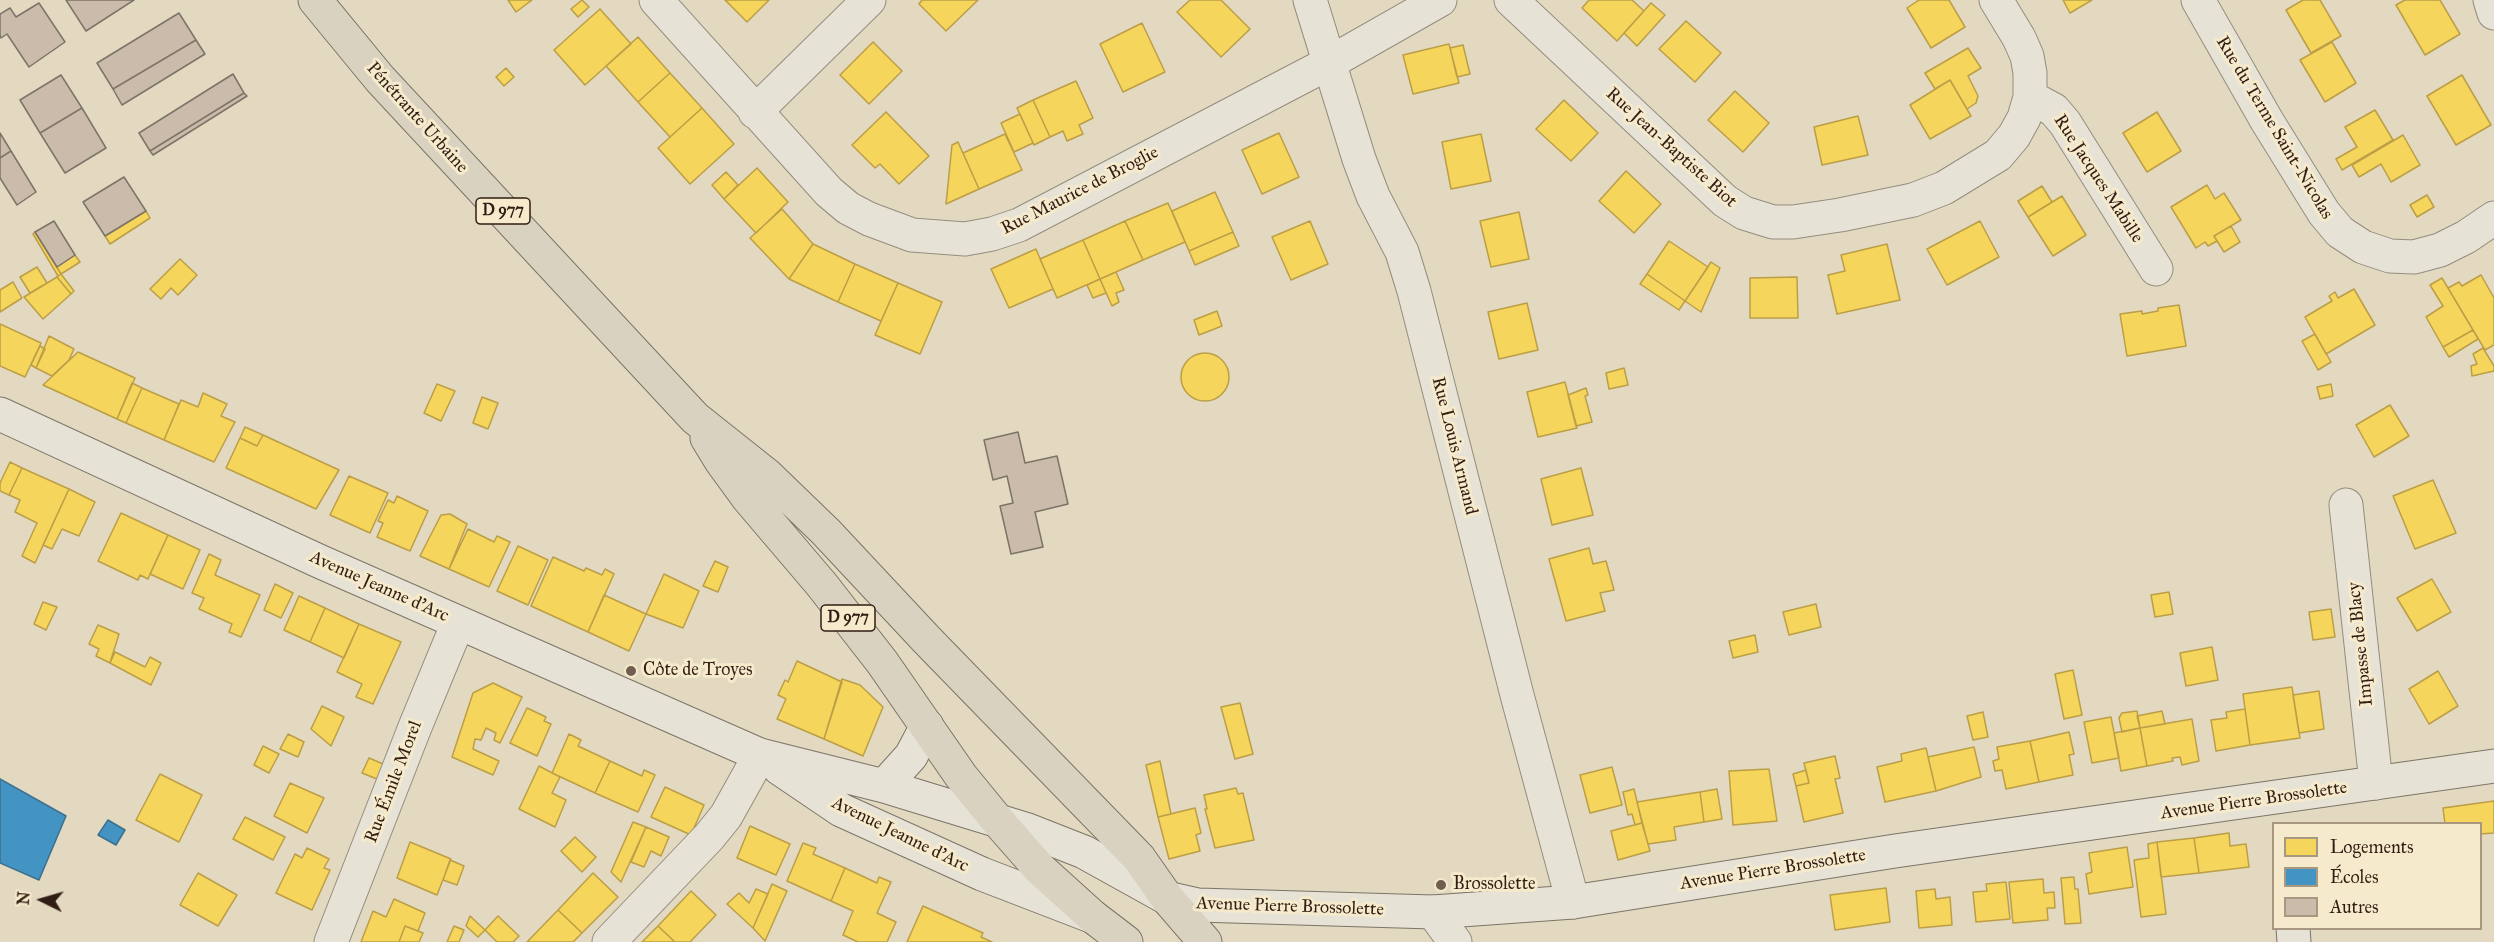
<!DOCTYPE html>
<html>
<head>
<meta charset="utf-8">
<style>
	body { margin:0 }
	#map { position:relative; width:2494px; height:942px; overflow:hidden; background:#e2d9c0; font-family:"IM FELL Great Primer",serif }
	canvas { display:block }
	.legend { position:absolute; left:2272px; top:822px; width:210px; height:108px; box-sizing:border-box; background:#f6eacc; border:2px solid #a89882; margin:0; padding:8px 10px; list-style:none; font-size:18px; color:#321d14 }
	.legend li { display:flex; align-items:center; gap:12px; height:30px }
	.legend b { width:30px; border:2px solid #a89882 }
	.north { position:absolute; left:12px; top:870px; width:60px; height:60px; -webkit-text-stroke:4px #f6eacc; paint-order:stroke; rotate:275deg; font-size:16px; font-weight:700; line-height:24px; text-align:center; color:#321d14 }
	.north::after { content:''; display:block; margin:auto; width:21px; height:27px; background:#321d14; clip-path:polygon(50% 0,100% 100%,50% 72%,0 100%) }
</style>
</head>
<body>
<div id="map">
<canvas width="2494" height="942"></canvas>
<ul class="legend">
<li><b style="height:16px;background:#f6d55c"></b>Logements</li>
<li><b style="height:16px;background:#4393c3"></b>Écoles</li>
<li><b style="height:16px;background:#cbbbaa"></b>Autres</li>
</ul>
<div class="north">N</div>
</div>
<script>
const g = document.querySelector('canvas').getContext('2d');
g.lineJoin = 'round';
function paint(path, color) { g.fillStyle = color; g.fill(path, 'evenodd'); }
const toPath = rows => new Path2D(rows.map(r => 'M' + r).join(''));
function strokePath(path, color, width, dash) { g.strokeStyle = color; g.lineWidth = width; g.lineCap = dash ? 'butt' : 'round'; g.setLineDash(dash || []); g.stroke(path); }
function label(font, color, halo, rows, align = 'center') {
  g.font = font + ' "IM FELL Great Primer",serif'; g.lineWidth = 6; g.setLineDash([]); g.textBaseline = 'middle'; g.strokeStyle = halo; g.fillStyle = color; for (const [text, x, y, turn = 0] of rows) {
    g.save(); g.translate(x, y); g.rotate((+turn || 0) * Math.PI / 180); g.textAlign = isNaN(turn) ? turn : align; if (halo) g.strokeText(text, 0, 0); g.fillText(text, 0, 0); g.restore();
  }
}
const homes = toPath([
	[508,0,532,0,516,12,508,0],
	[582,0,589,7,578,17,571,9,582,0],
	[725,0,769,0,747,22,725,0],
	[922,0,978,0,946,31,919,4,922,0],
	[1190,0,1221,0,1250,29,1221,57,1177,12,1190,0],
	[1589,0,1632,0,1644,11,1617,41,1582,8,1589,0],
	[1919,0,1949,0,1965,27,1931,48,1907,8,1919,0],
	[2063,0,2092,0,2070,13,2063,0],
	[2303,0,2320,0,2341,36,2311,53,2286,10,2303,0],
	[2405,0,2440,0,2460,34,2425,55,2396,5,2405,0],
	[1651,3,1665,15,1637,46,1624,33,1651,3],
	[600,9,631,44,585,85,554,50,600,9],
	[1686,21,1721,53,1695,82,1659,49,1686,21],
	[1142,23,1165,72,1123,92,1100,44,1142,23],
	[638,37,670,73,638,102,606,66,638,37],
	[873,42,902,71,869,104,840,75,873,42],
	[2332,42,2356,83,2325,102,2300,60,2332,42],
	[1449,44,1459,83,1413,94,1403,55,1449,44],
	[1463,45,1470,74,1457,77,1450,48,1463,45],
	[1968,48,1981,68,1968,76,1978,96,1976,103,1967,109,1950,80,1935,89,1925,73,1968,48],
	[506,68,514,77,504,86,496,77,506,68],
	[670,73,702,108,670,137,638,102,670,73],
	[2462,75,2491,125,2456,145,2427,96,2462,75],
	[1950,80,1971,116,1930,139,1910,105,1950,80],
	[1076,81,1093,118,1079,125,1083,134,1067,141,1063,131,1050,137,1033,100,1076,81],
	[1735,91,1769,123,1743,152,1708,120,1735,91],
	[1033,100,1050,137,1034,145,1017,108,1033,100],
	[1564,100,1598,133,1571,161,1536,129,1564,100],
	[702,108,734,144,690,184,658,148,702,108],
	[2375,110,2393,140,2342,170,2336,159,2357,147,2345,127,2375,110],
	[886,112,929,156,899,184,880,164,875,168,852,145,886,112],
	[2157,112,2181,151,2147,172,2123,133,2157,112],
	[1020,114,1033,143,1014,152,1001,123,1020,114],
	[1858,116,1868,155,1822,165,1814,127,1858,116],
	[1279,133,1299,177,1262,194,1242,150,1279,133],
	[1005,134,1022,170,979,189,963,153,1005,134],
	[1481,134,1491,181,1451,189,1442,142,1481,134],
	[2403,135,2420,165,2391,182,2381,164,2359,177,2352,165,2403,135],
	[958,142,979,189,946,204,952,145,958,142],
	[757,168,788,202,756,233,724,199,757,168],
	[1626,171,1661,204,1634,233,1599,201,1626,171],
	[726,172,738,185,724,199,712,185,726,172],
	[2207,185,2215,199,2224,193,2241,220,2214,236,2217,241,2208,246,2205,242,2196,248,2171,207,2207,185],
	[2042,186,2052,202,2028,217,2018,201,2042,186],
	[1215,192,1233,232,1189,251,1172,211,1215,192],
	[2427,195,2434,207,2417,217,2410,205,2427,195],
	[2062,196,2086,235,2053,256,2028,217,2062,196],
	[1168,203,1185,242,1143,260,1125,221,1168,203],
	[782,209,813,244,789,279,750,238,782,209],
	[146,211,150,218,110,244,105,236,146,211],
	[1519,212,1529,259,1491,267,1480,221,1519,212],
	[1125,221,1143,260,1100,279,1083,240,1125,221],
	[1310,221,1328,264,1291,280,1272,237,1310,221],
	[1980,221,1999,257,1947,285,1927,249,1980,221],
	[2231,226,2240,242,2224,252,2214,236,2231,226],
	[35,232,61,274,58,276,33,234,35,232],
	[1233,232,1239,246,1195,265,1189,251,1233,232],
	[1083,240,1100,279,1057,298,1040,259,1083,240],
	[1669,241,1708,267,1685,301,1647,274,1669,241],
	[813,244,855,264,838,302,789,279,813,244],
	[1887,244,1900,300,1837,314,1828,275,1845,271,1841,255,1887,244],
	[1036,249,1053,289,1009,308,991,269,1036,249],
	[75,255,80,262,61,274,57,267,75,255],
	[180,259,197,275,178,295,171,288,161,299,150,289,180,259],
	[1711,262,1720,268,1701,312,1685,301,1711,262],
	[855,264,898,283,881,321,838,302,855,264],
	[37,267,47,283,30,293,20,277,37,267],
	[1116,272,1124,290,1116,293,1119,302,1112,306,1100,279,1116,272],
	[61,274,74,291,71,294,57,277,61,274],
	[1647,274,1685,301,1679,310,1640,284,1647,274],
	[2481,275,2494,298,2494,345,2485,350,2448,288,2459,282,2462,286,2481,275],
	[57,277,71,294,43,319,24,297,57,277],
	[1797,277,1798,318,1750,318,1750,278,1797,277],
	[2442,278,2473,330,2443,347,2426,317,2443,306,2430,285,2442,278],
	[1100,279,1106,293,1093,298,1087,285,1100,279],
	[13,282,22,298,0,312,0,290,13,282],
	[898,283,942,302,920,354,875,335,898,283],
	[2354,289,2375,325,2326,354,2305,317,2332,301,2329,296,2335,292,2338,298,2354,289],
	[1527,303,1538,350,1499,359,1488,312,1527,303],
	[2179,305,2186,346,2127,356,2120,314,2142,311,2142,314,2158,311,2158,308,2179,305],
	[1217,311,1222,326,1199,335,1194,320,1217,311],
	[0,324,41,343,25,377,0,366,0,324],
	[2473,330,2478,339,2449,357,2443,347,2473,330],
	[2315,334,2331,362,2318,370,2302,341,2315,334],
	[49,336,74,349,69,360,52,376,36,368,49,336],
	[40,346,45,349,36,368,31,365,40,346],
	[2483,348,2494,366,2494,371,2472,376,2471,366,2477,364,2473,354,2483,348],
	[78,352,135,378,117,419,43,385,78,352],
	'1181 377a24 24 0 1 1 48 0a24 24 0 1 1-48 0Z',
	[1624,368,1628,385,1609,389,1606,373,1624,368],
	[1565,382,1577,428,1538,437,1527,392,1565,382],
	[132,383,142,388,126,423,117,419,132,383],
	[437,384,455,391,441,421,424,413,437,384],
	[2331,384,2333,396,2320,399,2317,387,2331,384],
	[142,388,179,404,164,440,126,423,142,388],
	[1586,388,1588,395,1585,396,1592,422,1576,426,1568,395,1586,388],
	[203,393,227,404,221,416,235,422,214,462,164,440,181,400,198,407,203,393],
	[482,397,498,403,488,429,473,423,482,397],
	[2390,405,2409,436,2374,457,2356,425,2390,405],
	[245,427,263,435,257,446,240,438,245,427],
	[263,435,339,470,316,509,226,468,240,438,257,446,263,435],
	[10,462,22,468,9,495,0,491,0,483,10,462],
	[22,468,69,489,35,563,22,556,37,523,15,512,20,500,9,495,22,468],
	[1581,468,1593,515,1552,525,1541,479,1581,468],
	[349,476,388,493,370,533,330,515,349,476],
	[2433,480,2456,533,2415,549,2393,496,2433,480],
	[69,489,95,502,79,536,62,529,52,549,43,545,69,489],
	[397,496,428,511,410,551,377,537,383,523,378,521,388,500,394,503,397,496],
	[121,513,168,535,148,579,140,575,138,580,98,561,121,513],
	[450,514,467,524,449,569,420,556,441,515,450,514],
	[468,529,494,542,497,536,510,542,489,587,449,569,468,529],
	[168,535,200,550,183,589,150,574,168,535],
	[518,546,548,560,528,605,497,591,518,546],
	[1589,548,1593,564,1606,561,1614,590,1600,593,1605,611,1566,621,1549,559,1589,548],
	[209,554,221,560,215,575,260,595,241,637,229,632,232,624,199,609,204,598,192,593,209,554],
	[553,557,584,571,586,568,602,575,605,569,614,574,588,632,531,606,553,557],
	[715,561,728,567,718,592,703,586,715,561],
	[664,574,699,591,683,628,646,614,664,574],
	[2432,579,2451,612,2417,631,2397,598,2432,579],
	[275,584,293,593,281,618,264,610,275,584],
	[2169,592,2173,614,2155,617,2151,595,2169,592],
	[604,595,646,614,629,651,588,632,604,595],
	[299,596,325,608,310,642,284,630,299,596],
	[43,602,57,607,46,630,34,624,43,602],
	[1816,604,1821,627,1789,635,1783,612,1816,604],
	[325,608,359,624,344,658,310,642,325,608],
	[2331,609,2335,637,2313,640,2309,612,2331,609],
	[359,624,401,642,373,704,356,697,362,684,337,672,359,624],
	[98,625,119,634,110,663,96,656,99,649,89,644,98,625],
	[1755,635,1758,652,1733,658,1729,641,1755,635],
	[2212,647,2218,680,2186,686,2180,653,2212,647],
	[115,652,145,667,150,657,161,663,151,685,110,663,115,652],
	[797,661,842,682,824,739,777,719,786,699,778,695,785,680,788,682,797,661],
	[2073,670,2082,715,2064,719,2055,674,2073,670],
	[2438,671,2458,706,2429,724,2409,689,2438,671],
	[842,679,860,685,883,707,863,756,824,739,842,679],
	[493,683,522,697,500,743,494,740,496,733,486,728,481,740,475,739,473,749,499,761,493,775,452,757,473,693,493,683],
	[2292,687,2300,738,2250,745,2243,694,2292,687],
	[2319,691,2324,729,2299,733,2293,695,2319,691],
	[1240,703,1253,754,1235,759,1221,707,1240,703],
	[322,706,344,717,331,746,311,729,322,706],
	[527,708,546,717,544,721,551,724,537,756,510,743,527,708],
	[2245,709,2250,745,2216,751,2211,720,2227,718,2226,712,2245,709],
	[2137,711,2140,728,2122,732,2119,718,2122,713,2137,711],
	[2162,711,2165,724,2140,728,2137,716,2162,711],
	[1983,712,1988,737,1973,740,1967,716,1983,712],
	[2111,717,2119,758,2092,763,2084,722,2111,717],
	[2192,719,2199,761,2182,765,2180,757,2172,758,2173,761,2147,766,2140,728,2192,719],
	[2140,728,2147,766,2121,771,2114,733,2140,728],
	[2069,732,2074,754,2069,755,2073,775,2039,782,2030,741,2069,732],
	[288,734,304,742,298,757,280,749,288,734],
	[569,734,581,740,578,746,610,761,595,793,552,773,569,734],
	[2030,741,2039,782,2006,789,2002,770,1995,771,1993,761,1999,759,1997,747,2030,741],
	[263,746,279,754,269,773,254,765,263,746],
	[1974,747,1981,777,1936,791,1928,757,1974,747],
	[1926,748,1936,791,1885,802,1877,767,1902,761,1901,754,1926,748],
	[1835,756,1840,778,1835,779,1843,813,1804,822,1796,786,1809,783,1804,763,1835,756],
	[369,758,388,766,382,781,362,773,369,758],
	[610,761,642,776,644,770,655,775,638,812,595,793,610,761],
	[1160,761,1171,814,1158,817,1146,765,1160,761],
	[539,766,560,777,552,793,566,800,555,827,519,809,539,766],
	[1612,767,1622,805,1590,813,1580,775,1612,767],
	[1769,769,1777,821,1733,825,1729,771,1769,769],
	[1806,770,1809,783,1796,786,1793,774,1806,770],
	[160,774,202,795,179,842,136,820,160,774],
	[290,783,324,798,307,833,274,816,290,783],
	[665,787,704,805,691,835,651,817,665,787],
	[1236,788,1238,794,1243,793,1254,840,1215,848,1205,809,1207,809,1204,795,1236,788],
	[1634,789,1642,823,1635,825,1632,814,1628,815,1623,792,1634,789],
	[1717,789,1722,819,1704,822,1700,792,1717,789],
	[1700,792,1704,822,1674,827,1676,840,1648,844,1637,802,1700,792],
	[2494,801,2494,833,2480,834,2480,824,2445,824,2443,808,2494,801],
	[1195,808,1201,833,1196,835,1200,851,1169,859,1158,817,1195,808],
	[245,817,285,837,273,860,233,839,245,817],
	[633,822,646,827,621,882,611,872,633,822],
	[1642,823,1650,851,1618,860,1611,831,1642,823],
	[750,826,790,844,776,875,737,858,750,826],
	[646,827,669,837,661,856,651,851,644,867,631,862,646,827],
	[2229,833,2230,846,2246,844,2249,867,2199,873,2194,838,2229,833],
	[575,837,596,857,582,872,561,851,575,837],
	[2194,838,2199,873,2161,877,2157,842,2194,838],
	[410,842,451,859,437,895,397,878,410,842],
	[2157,842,2166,914,2141,917,2134,860,2149,858,2148,844,2157,842],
	[803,843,816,848,813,854,845,868,831,901,787,881,803,843],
	[2127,847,2133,887,2089,894,2086,874,2092,872,2089,853,2127,847],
	[307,848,329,859,324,868,330,870,312,910,276,893,295,854,302,858,307,848],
	[450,860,464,866,457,885,443,880,450,860],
	[845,868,877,883,879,877,891,882,877,913,896,922,887,942,858,942,843,935,853,911,831,901,845,868],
	[198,873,237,895,218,926,180,905,198,873],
	[593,873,618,897,582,933,558,910,593,873],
	[2074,877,2075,889,2078,889,2081,923,2065,924,2061,878,2074,877],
	[2043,879,2044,893,2054,892,2055,908,2047,908,2048,920,2013,923,2009,882,2043,879],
	[2006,882,2010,919,1976,922,1973,892,1987,891,1986,884,2006,882],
	[772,884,787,891,765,941,753,928,772,884],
	[1886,888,1890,922,1835,930,1830,895,1886,888],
	[756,889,768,894,753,928,727,904,739,893,749,903,756,889],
	[1935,889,1936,899,1950,897,1952,925,1919,928,1916,891,1935,889],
	[691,891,716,915,690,942,675,942,658,926,691,891],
	[394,899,425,913,418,931,405,926,399,942,361,942,373,911,386,917,394,899],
	[923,906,983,933,981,937,992,942,907,942,923,906],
	[558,910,582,933,573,942,527,942,558,910],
	[470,916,485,930,478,937,466,926,470,916],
	[498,916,519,936,513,942,497,942,485,930,498,916],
	[405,926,423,933,419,942,399,942,405,926],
	[454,926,464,930,459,942,447,942,454,926],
	[658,926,675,942,642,942,658,926]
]);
paint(homes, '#f6d55c');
strokePath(homes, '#bb9e46', 1.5);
const schools = toPath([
	[0,779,66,816,39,880,0,863,0,779],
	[108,820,125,830,116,845,98,835,108,820]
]);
paint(schools, '#4393c3');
strokePath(schools, '#3e708e', 1.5);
const building = toPath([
	[66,0,134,0,86,31,66,0],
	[39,3,65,42,29,67,7,34,1,38,0,35,0,14,10,8,16,17,39,3],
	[179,13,196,40,113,89,97,63,179,13],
	[196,40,205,54,122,105,113,89,196,40],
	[233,74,244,93,150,151,139,133,233,74],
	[61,75,82,108,40,133,20,100,61,75],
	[244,93,247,96,153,155,150,151,244,93],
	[82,108,106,148,65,173,40,133,82,108],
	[0,133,11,151,0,158,0,133],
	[11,151,36,192,17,205,0,178,0,158,11,151],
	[124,177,146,211,105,236,83,202,124,177],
	[54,221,75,255,57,267,35,232,54,221],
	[1018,432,1025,463,1057,456,1068,504,1035,512,1043,547,1011,554,1000,506,1013,503,1007,476,993,480,984,440,1018,432]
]);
paint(building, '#cbbbaa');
strokePath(building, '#7c7467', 1.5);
const minor = toPath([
	[656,0,829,192,848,208,869,219,912,235,965,239,992,234,1019,225,1329,63,1440,0],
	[1310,0,1359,159,1373,196,1402,252,1414,291,1517,695,1573,902],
	[1511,0,1725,201,1744,213,1773,222,1793,222,1840,215,1913,200,1944,188,1998,155,2014,136,2024,118,2030,97],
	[1996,0,2019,38,2027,56,2030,73,2030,97,2054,110,2065,123,2156,269],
	[2198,0,2267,121,2324,213,2340,232,2363,247,2390,256,2414,257,2440,250,2466,237,2494,218],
	[2490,0,2494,13],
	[755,112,869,0],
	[2346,505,2376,783],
	[1433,912,1455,942],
	[331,942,415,727,458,623],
	[609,942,709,837,726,816,760,755]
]);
const secondary = toPath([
	[0,414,321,562,760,755,884,786,1028,830,1084,852,1167,898,1198,905,1433,912,1573,902,1895,851,2494,766],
	[779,768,841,810,982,874,1091,916],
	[884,786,911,756,927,726],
	[2293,928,2294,942]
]);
const primary = toPath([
	[315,0,380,79,695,418,768,476,826,532,927,640,1139,858,1167,898,1205,942],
	[707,438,721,461,748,498,822,585,882,662,961,776,997,820,1040,869,1092,916,1126,942]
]);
strokePath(minor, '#948d7e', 35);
strokePath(secondary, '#7c7467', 35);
strokePath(primary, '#7c7467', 35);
strokePath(minor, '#e7e2d6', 33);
strokePath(secondary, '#e7e2d6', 33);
strokePath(primary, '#dad2c1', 33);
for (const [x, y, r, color] of [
	[631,671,6,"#705f50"],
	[1441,885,6,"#705f50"]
]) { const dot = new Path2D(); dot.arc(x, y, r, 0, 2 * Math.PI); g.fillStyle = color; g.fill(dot); strokePath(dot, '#f6eacc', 2); }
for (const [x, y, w] of [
	[503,211,54],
	[848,618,54]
]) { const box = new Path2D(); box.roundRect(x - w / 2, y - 13, w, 26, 4.5); g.fillStyle = '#f6eacc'; g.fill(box); strokePath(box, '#321d14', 1.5); }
label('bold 16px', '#321d14', null, [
	["D 977",503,211],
	["D 977",848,618]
]);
label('18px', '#321d14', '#f6eacc', [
	["Pénétrante Urbaine",417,118,48],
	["Rue du Terme Saint-Nicolas",2274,128,59],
	["Rue Jean-Baptiste Biot",1671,148,42],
	["Rue Jacques Mabille",2098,179,57],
	["Rue Maurice de Broglie",1080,191,-27],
	["Rue Louis Armand",1454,446,76],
	["Avenue Jeanne d'Arc",379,587,24],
	["Impasse de Blacy",2361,644,-96],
	["Rue Émile Morel",394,782,-69],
	["Avenue Pierre Brossolette",2254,801,-8],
	["Avenue Jeanne d'Arc",900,835,26],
	["Avenue Pierre Brossolette",1773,870,-9],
	["Avenue Pierre Brossolette",1290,907,2]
]);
label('18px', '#321d14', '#f6eacc', [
	["Côte de Troyes",643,671],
	["Brossolette",1453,885]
], 'left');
</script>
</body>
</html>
